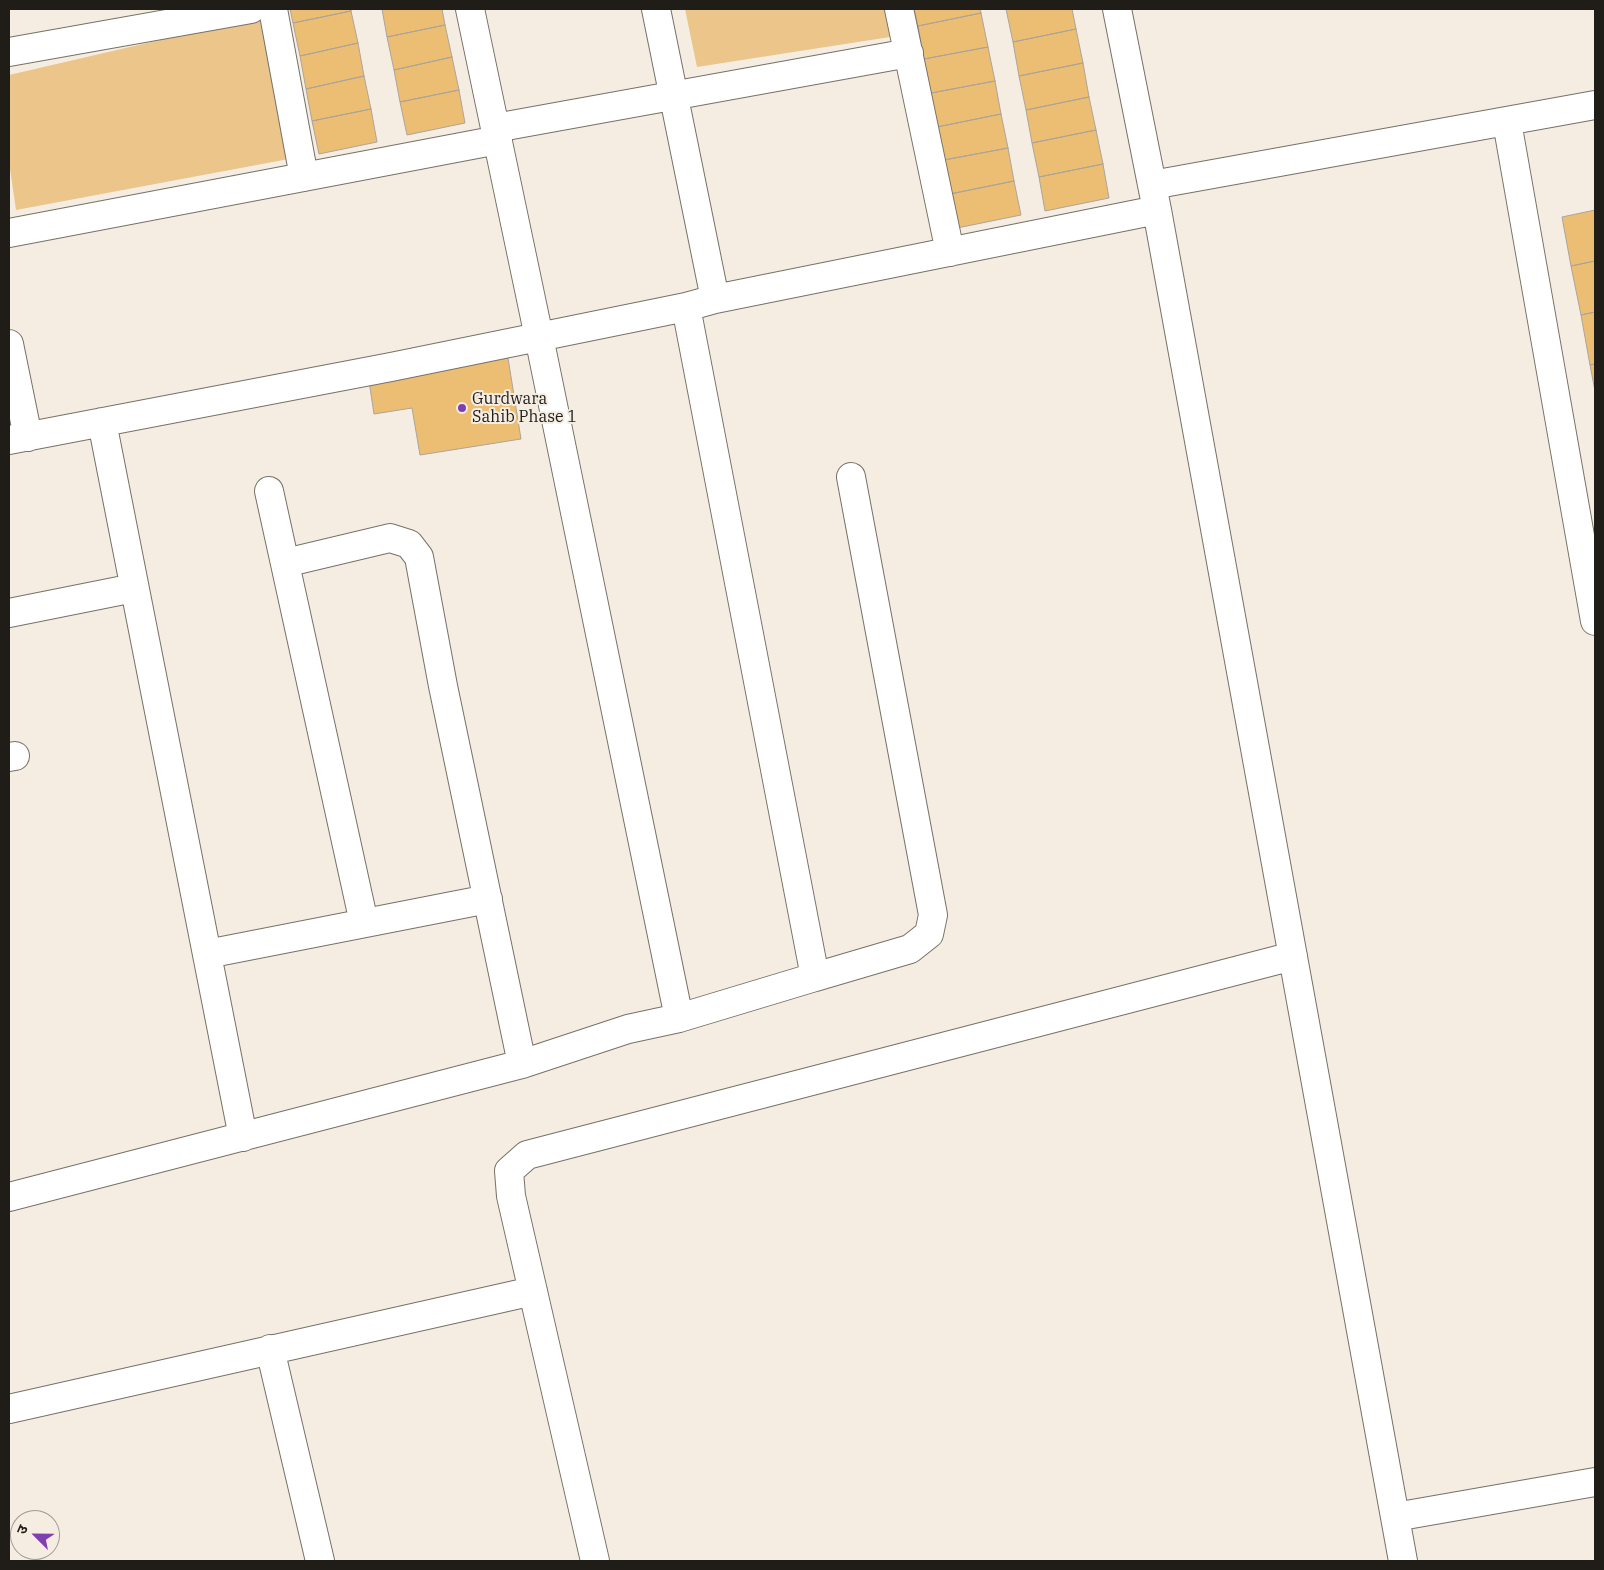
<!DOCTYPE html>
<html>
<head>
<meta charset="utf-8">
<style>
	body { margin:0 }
	#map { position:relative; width:1604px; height:1570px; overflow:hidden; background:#f5ede2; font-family:"IBM Plex Serif","Noto Sans Devanagari",serif }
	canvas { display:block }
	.frame { position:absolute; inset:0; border:10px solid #201d19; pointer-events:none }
	.north { position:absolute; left:10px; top:1510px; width:50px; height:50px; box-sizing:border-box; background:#f5ede2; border:1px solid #a09a92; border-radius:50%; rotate:293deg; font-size:14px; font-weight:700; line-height:20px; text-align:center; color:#201d19 }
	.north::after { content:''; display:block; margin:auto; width:18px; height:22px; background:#803eb3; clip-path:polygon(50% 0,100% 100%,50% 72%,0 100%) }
</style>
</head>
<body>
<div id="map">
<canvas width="1604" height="1570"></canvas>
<div class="frame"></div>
<div class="north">उ</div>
</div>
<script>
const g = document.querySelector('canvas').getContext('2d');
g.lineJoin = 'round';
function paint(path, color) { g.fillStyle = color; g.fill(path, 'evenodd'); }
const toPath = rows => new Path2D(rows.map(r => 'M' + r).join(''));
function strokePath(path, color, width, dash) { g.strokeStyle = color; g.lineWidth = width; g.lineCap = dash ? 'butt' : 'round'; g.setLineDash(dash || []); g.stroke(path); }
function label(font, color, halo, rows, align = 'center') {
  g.font = font + ' "IBM Plex Serif",serif'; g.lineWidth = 4; g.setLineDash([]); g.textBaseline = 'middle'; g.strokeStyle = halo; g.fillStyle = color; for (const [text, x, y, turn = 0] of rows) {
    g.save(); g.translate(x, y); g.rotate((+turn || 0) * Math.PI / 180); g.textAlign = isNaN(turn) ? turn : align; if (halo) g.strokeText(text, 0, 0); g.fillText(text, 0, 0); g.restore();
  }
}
paint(toPath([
	[685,9,885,9,890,37,697,67],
	[268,15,294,158,16,210,9,162,9,75]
]), '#ebc58a');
const building = toPath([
	[290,9,351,9,351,11,293,23,290,9],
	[382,9,442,9,445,25,387,37,382,9],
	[914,9,980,9,981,13,918,26,914,9],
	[1006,9,1072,9,1076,29,1013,42,1006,9],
	[351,11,358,43,300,56,293,23,351,11],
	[981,13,988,47,924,59,918,26,981,13],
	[445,25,452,57,394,70,387,37,445,25],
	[1076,29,1083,63,1019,76,1013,42,1076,29],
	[358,43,364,76,306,89,300,56,358,43],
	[988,47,995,81,931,93,924,59,988,47],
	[452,57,459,90,400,102,394,70,452,57],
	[1083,63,1089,97,1026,110,1019,76,1083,63],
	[364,76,371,109,312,121,306,89,364,76],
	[995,81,1001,114,937,127,931,93,995,81],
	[459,90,465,123,407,135,400,102,459,90],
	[1089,97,1096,130,1032,143,1026,110,1089,97],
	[371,109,377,142,319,154,312,121,371,109],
	[1001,114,1008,148,944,160,937,127,1001,114],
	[1096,130,1103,164,1039,177,1032,143,1096,130],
	[1008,148,1014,181,950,194,944,160,1008,148],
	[1103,164,1109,198,1045,211,1039,177,1103,164],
	[1014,181,1021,215,957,228,950,194,1014,181],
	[1595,210,1595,261,1571,266,1562,217,1595,210],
	[1595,261,1595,312,1581,315,1571,266,1595,261],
	[1595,312,1595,364,1590,365,1581,315,1595,312],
	[508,358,521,439,420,455,412,408,374,414,369,381,508,358],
	[1595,364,1595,391,1590,365,1595,364]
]);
paint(building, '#ecbe74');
strokePath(building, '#aba49a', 1);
const street = toPath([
	[273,9,304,177],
	[470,9,539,337,679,1018],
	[656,9,715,299],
	[899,9,950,252],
	[1117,9,1157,210,1403,1561],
	[9,52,251,9],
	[1507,122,1595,621],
	[495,128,909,53],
	[1152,185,1595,105],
	[9,233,498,140],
	[9,344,28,437],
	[102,422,243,1137],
	[9,440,391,367,686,307,715,299,1157,210],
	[269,491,364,923],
	[285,563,390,538,409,544,419,557,443,686,522,1064],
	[9,613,134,588],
	[9,757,15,756],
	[207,954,488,899],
	[815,977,910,949,929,934,933,915,851,477],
	[9,1197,522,1064,628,1029,679,1018,815,977,686,307],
	[270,1349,320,1561],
	[9,1409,533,1291],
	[1395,1517,1595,1482],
	[595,1561,511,1196,509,1171,527,1155,1293,956]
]);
strokePath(street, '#777167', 30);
strokePath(street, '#fff', 28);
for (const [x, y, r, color] of [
	[462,408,5,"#803eb3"]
]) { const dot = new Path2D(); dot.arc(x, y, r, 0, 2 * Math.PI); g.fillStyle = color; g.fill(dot); strokePath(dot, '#f5ede2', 2); }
label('16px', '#201d19', '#f5ede2', [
	["Gurdwara",472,399],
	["Sahib Phase 1",472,417]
], 'left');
</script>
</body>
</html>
